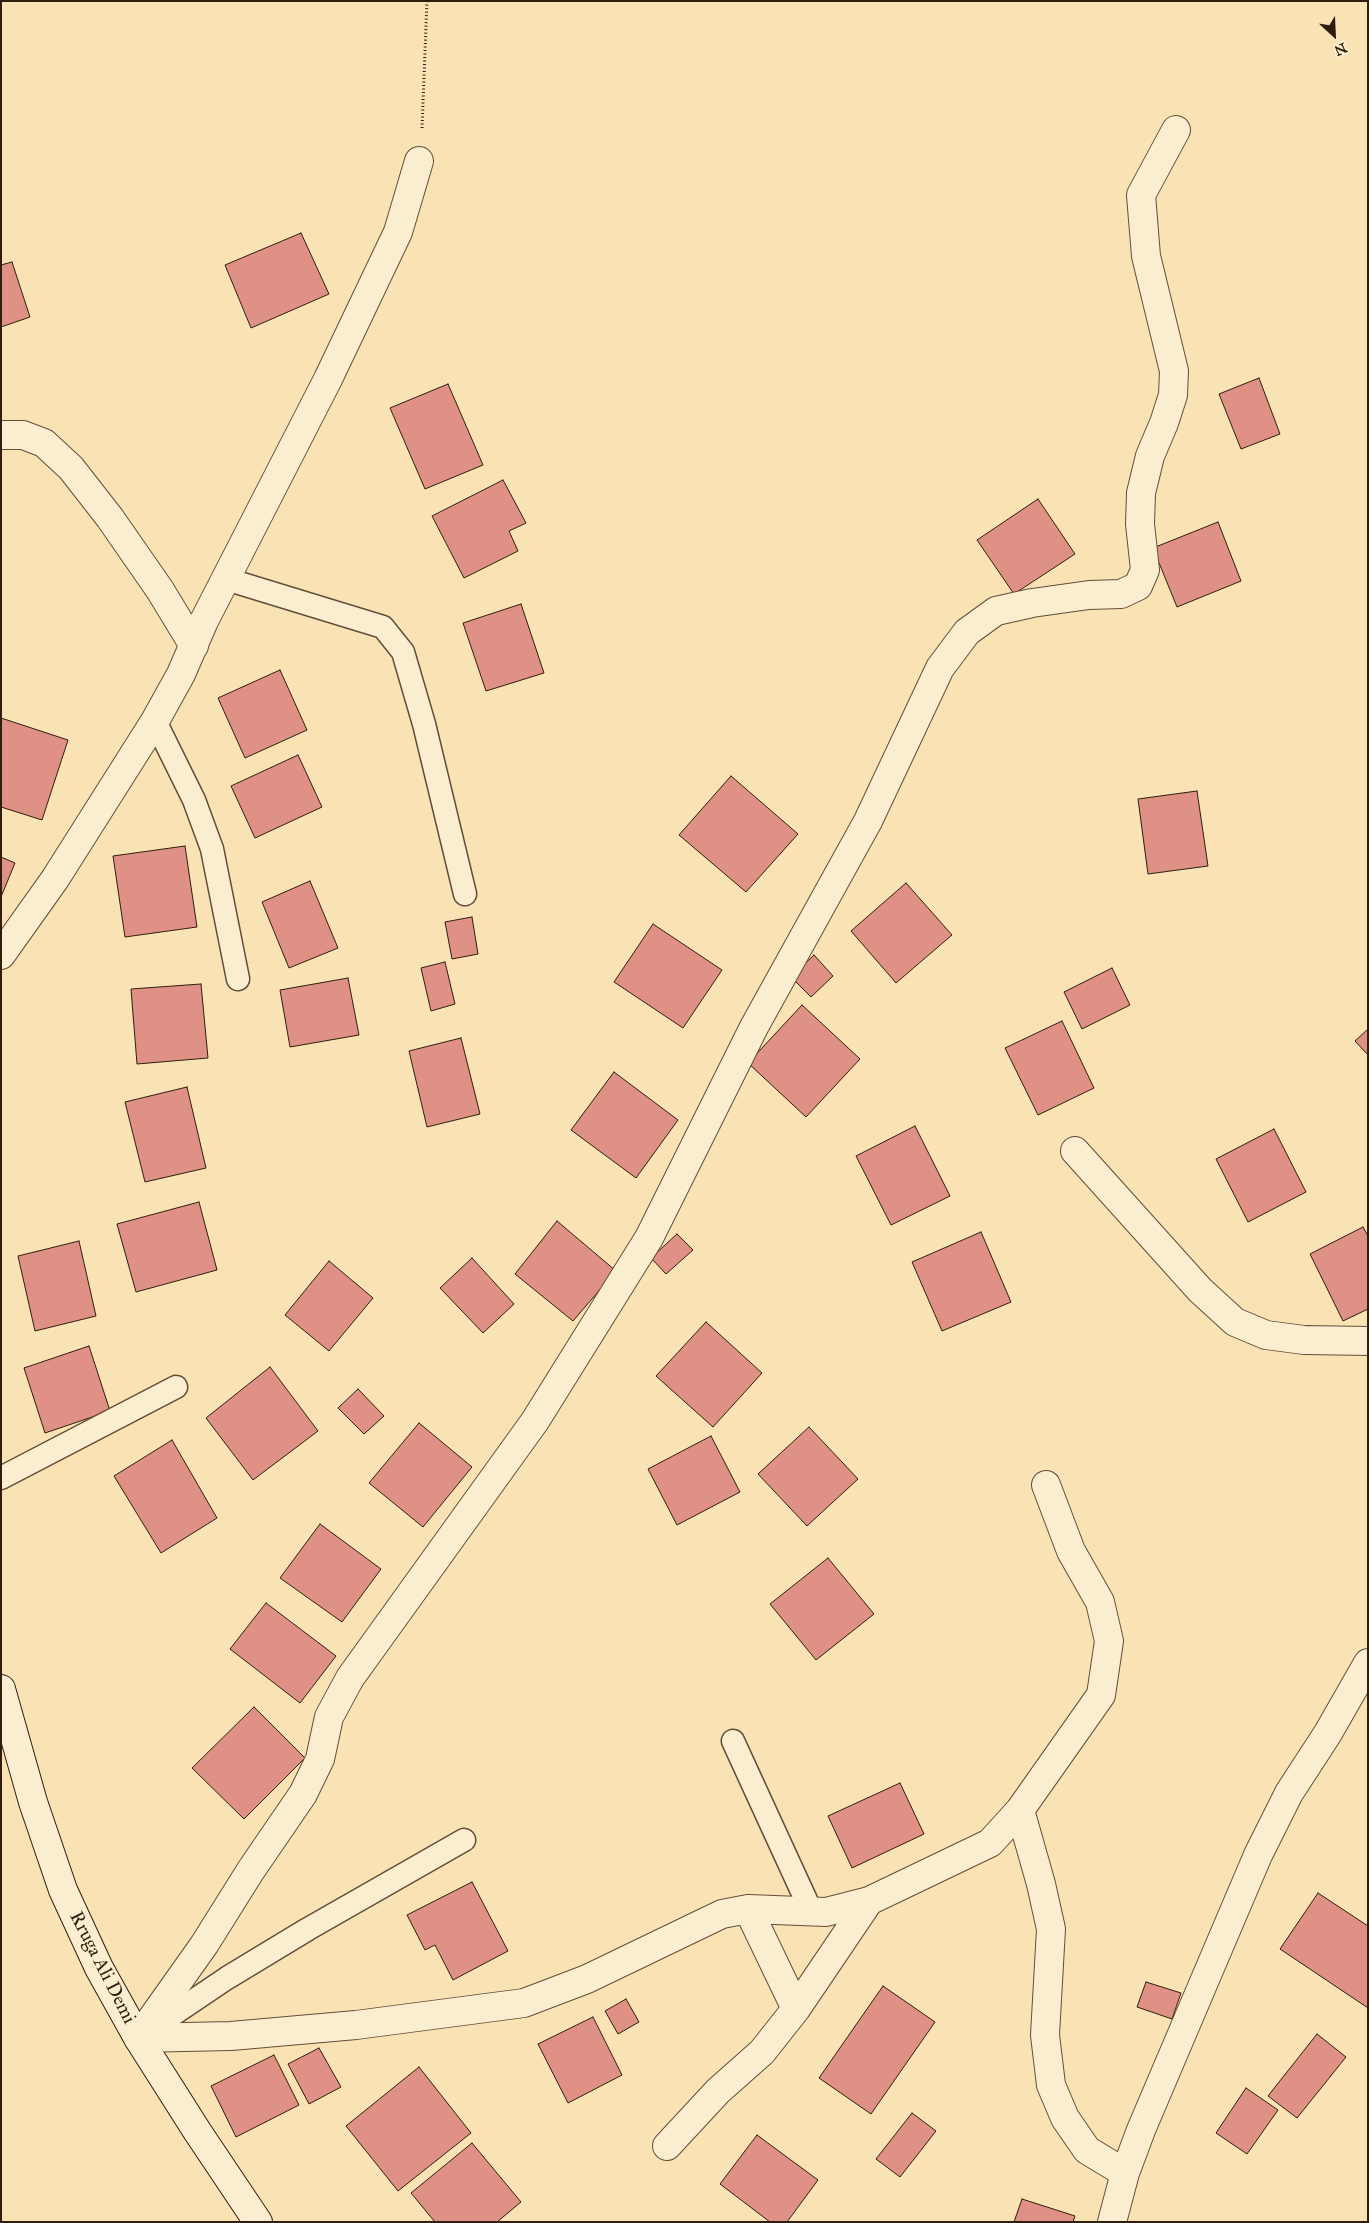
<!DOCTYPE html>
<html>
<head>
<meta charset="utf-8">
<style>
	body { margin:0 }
	#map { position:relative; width:1369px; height:2223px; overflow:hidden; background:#f9e3b5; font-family:"IM FELL Great Primer",serif }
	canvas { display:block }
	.frame { position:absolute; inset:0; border:2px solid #2f1d0f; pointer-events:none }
	.north { position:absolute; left:1309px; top:10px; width:50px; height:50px; -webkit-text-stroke:4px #fbedcf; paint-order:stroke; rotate:155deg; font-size:14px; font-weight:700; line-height:20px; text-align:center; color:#2f1d0f }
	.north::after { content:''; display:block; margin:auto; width:18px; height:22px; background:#2f1d0f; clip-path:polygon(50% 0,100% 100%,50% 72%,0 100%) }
</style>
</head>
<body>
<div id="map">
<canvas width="1369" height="2223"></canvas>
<div class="frame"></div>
<div class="north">N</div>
</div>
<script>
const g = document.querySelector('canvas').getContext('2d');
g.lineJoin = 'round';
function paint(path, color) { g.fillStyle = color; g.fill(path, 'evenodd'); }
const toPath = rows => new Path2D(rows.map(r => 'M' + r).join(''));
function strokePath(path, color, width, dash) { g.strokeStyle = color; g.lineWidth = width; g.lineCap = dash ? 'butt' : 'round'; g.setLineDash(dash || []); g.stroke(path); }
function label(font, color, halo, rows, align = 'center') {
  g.font = font + ' "IM FELL Great Primer",serif'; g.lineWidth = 4.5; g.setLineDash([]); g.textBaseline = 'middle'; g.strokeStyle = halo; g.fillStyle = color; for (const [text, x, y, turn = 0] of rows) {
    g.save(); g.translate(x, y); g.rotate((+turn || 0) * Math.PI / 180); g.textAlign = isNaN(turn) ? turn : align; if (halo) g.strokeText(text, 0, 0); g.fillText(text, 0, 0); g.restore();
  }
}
const building = toPath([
	[301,233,329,294,251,328,225,265,301,233],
	[12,262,30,317,1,327,1,265,12,262],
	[1259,378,1280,434,1241,449,1219,394,1259,378],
	[448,384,483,465,425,489,390,408,448,384],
	[503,480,526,523,509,531,518,551,464,578,432,516,503,480],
	[1038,499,1075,554,1014,594,977,540,1038,499],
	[1218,522,1241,581,1177,607,1153,548,1218,522],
	[521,604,544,673,486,691,463,623,521,604],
	[280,670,307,730,245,758,218,698,280,670],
	[1,718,68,740,42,820,1,807,1,718],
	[298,755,322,807,255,838,231,786,298,755],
	[731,776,798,834,746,892,679,835,731,776],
	[1197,791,1208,866,1148,874,1138,799,1197,791],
	[185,846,197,927,125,937,113,856,185,846],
	[1,857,15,863,1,897,1,857],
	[310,881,338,948,289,968,262,902,310,881],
	[906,883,952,935,896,983,851,931,906,883],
	[472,917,478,954,452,959,445,922,472,917],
	[653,924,722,970,683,1028,614,982,653,924],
	[814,955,833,976,811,997,791,977,814,955],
	[445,962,455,1004,431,1011,421,968,445,962],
	[1112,968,1130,1005,1082,1029,1064,992,1112,968],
	[348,978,359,1035,290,1047,280,990,348,978],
	[201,984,208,1058,137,1064,131,989,201,984],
	[802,1005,860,1059,806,1117,748,1063,802,1005],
	[1062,1021,1094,1088,1038,1115,1005,1048,1062,1021],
	[1368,1029,1368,1055,1355,1041,1368,1029],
	[461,1038,480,1114,427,1127,409,1051,461,1038],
	[614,1072,678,1120,636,1178,571,1130,614,1072],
	[187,1087,206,1168,145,1182,125,1102,187,1087],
	[915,1126,950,1196,891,1225,856,1156,915,1126],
	[1274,1129,1306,1192,1248,1222,1216,1159,1274,1129],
	[199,1202,217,1270,136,1292,117,1224,199,1202],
	[557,1221,616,1271,573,1321,515,1274,557,1221],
	[1363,1227,1368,1236,1368,1309,1343,1321,1310,1254,1363,1227],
	[981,1232,1011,1302,942,1331,912,1262,981,1232],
	[677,1234,693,1250,666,1274,651,1258,677,1234],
	[79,1241,96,1316,35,1331,18,1256,79,1241],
	[472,1258,514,1304,483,1333,440,1288,472,1258],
	[329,1261,373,1298,329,1351,285,1315,329,1261],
	[706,1322,762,1373,713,1427,656,1376,706,1322],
	[89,1346,110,1411,45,1433,24,1368,89,1346],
	[270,1367,318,1431,253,1480,206,1418,270,1367],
	[358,1389,384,1416,364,1434,338,1408,358,1389],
	[419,1423,472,1467,423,1527,369,1483,419,1423],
	[809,1427,858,1479,807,1526,758,1474,809,1427],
	[711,1436,740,1492,677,1525,648,1469,711,1436],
	[172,1440,217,1518,161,1553,114,1476,172,1440],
	[320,1524,381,1569,342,1622,280,1578,320,1524],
	[828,1558,874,1614,816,1660,770,1604,828,1558],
	[266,1603,336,1656,300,1703,230,1649,266,1603],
	[254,1707,305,1758,244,1819,192,1768,254,1707],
	[900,1783,924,1834,852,1868,828,1816,900,1783],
	[472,1882,508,1951,453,1980,435,1945,425,1950,407,1915,472,1882],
	[1318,1893,1368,1926,1368,2008,1280,1949,1318,1893],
	[1146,1982,1181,1993,1172,2019,1137,2007,1146,1982],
	[883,1986,935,2022,871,2114,819,2078,883,1986],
	[626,1999,639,2022,618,2034,605,2011,626,1999],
	[593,2017,622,2075,568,2103,538,2044,593,2017],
	[1317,2034,1346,2057,1297,2118,1268,2096,1317,2034],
	[319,2048,341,2087,309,2104,288,2064,319,2048],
	[274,2055,299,2105,236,2137,211,2086,274,2055],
	[419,2067,471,2133,398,2191,346,2126,419,2067],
	[1246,2088,1278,2110,1247,2154,1216,2133,1246,2088],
	[912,2113,936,2131,900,2177,876,2159,912,2113],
	[757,2135,818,2180,787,2222,770,2222,720,2184,757,2135],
	[472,2143,521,2202,497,2222,435,2222,411,2193,472,2143],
	[1022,2199,1075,2216,1073,2222,1014,2222,1022,2199]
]);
paint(building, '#de9184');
strokePath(building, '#2f1d0f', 1);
const lane = toPath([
	[226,579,383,627,403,652,424,724,465,894],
	[155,721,194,800,212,849,238,979],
	[1,1478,176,1387],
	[733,1741,811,1911],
	[144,2034,227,1978,308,1929,464,1840]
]);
const street = toPath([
	[1,435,23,435,44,443,71,468,110,518,160,590,194,646],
	[1,955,55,879,155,721,181,674,204,621,328,379,398,232,419,161],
	[1075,1151,1200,1290,1235,1322,1266,1335,1304,1340,1368,1341],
	[1020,1810,1041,1884,1051,1929,1045,2035,1051,2085,1065,2118,1087,2150,1125,2173],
	[748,1909,796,2009],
	[138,2038,204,1945,251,1870,303,1794,320,1759,329,1717,350,1678,535,1421,649,1238,754,1027,868,821,940,668,967,632,996,611,1032,603,1089,595,1121,594,1138,586,1145,570,1140,524,1141,493,1150,456,1164,423,1173,395,1174,371,1146,256,1141,195,1176,130],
	[138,2038,231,2036,356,2025,524,2003,587,1979,722,1914,748,1909,826,1912,869,1901,990,1843,1020,1810,1101,1695,1109,1641,1100,1602,1071,1551,1046,1485],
	[667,2146,718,2091,762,2052,796,2009,869,1901],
	[1112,2222,1125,2173,1141,2130,1258,1855,1289,1793,1328,1733,1368,1663]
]);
const secondary = toPath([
	[1,1689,33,1802,63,1890,99,1968,138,2038,197,2131,258,2222]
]);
strokePath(lane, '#624e38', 25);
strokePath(street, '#624e38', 30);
strokePath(secondary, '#2f1d0f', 30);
strokePath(toPath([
	[422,128,427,1]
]), '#2f1d0f', 3, [1, 2.5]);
strokePath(lane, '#fbedcf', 22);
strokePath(street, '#fbedcf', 28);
strokePath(secondary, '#fbedcf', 28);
label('19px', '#2f1d0f', '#fbedcf', [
	["Rruga Ali Demi",102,1968,63]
]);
</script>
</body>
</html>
